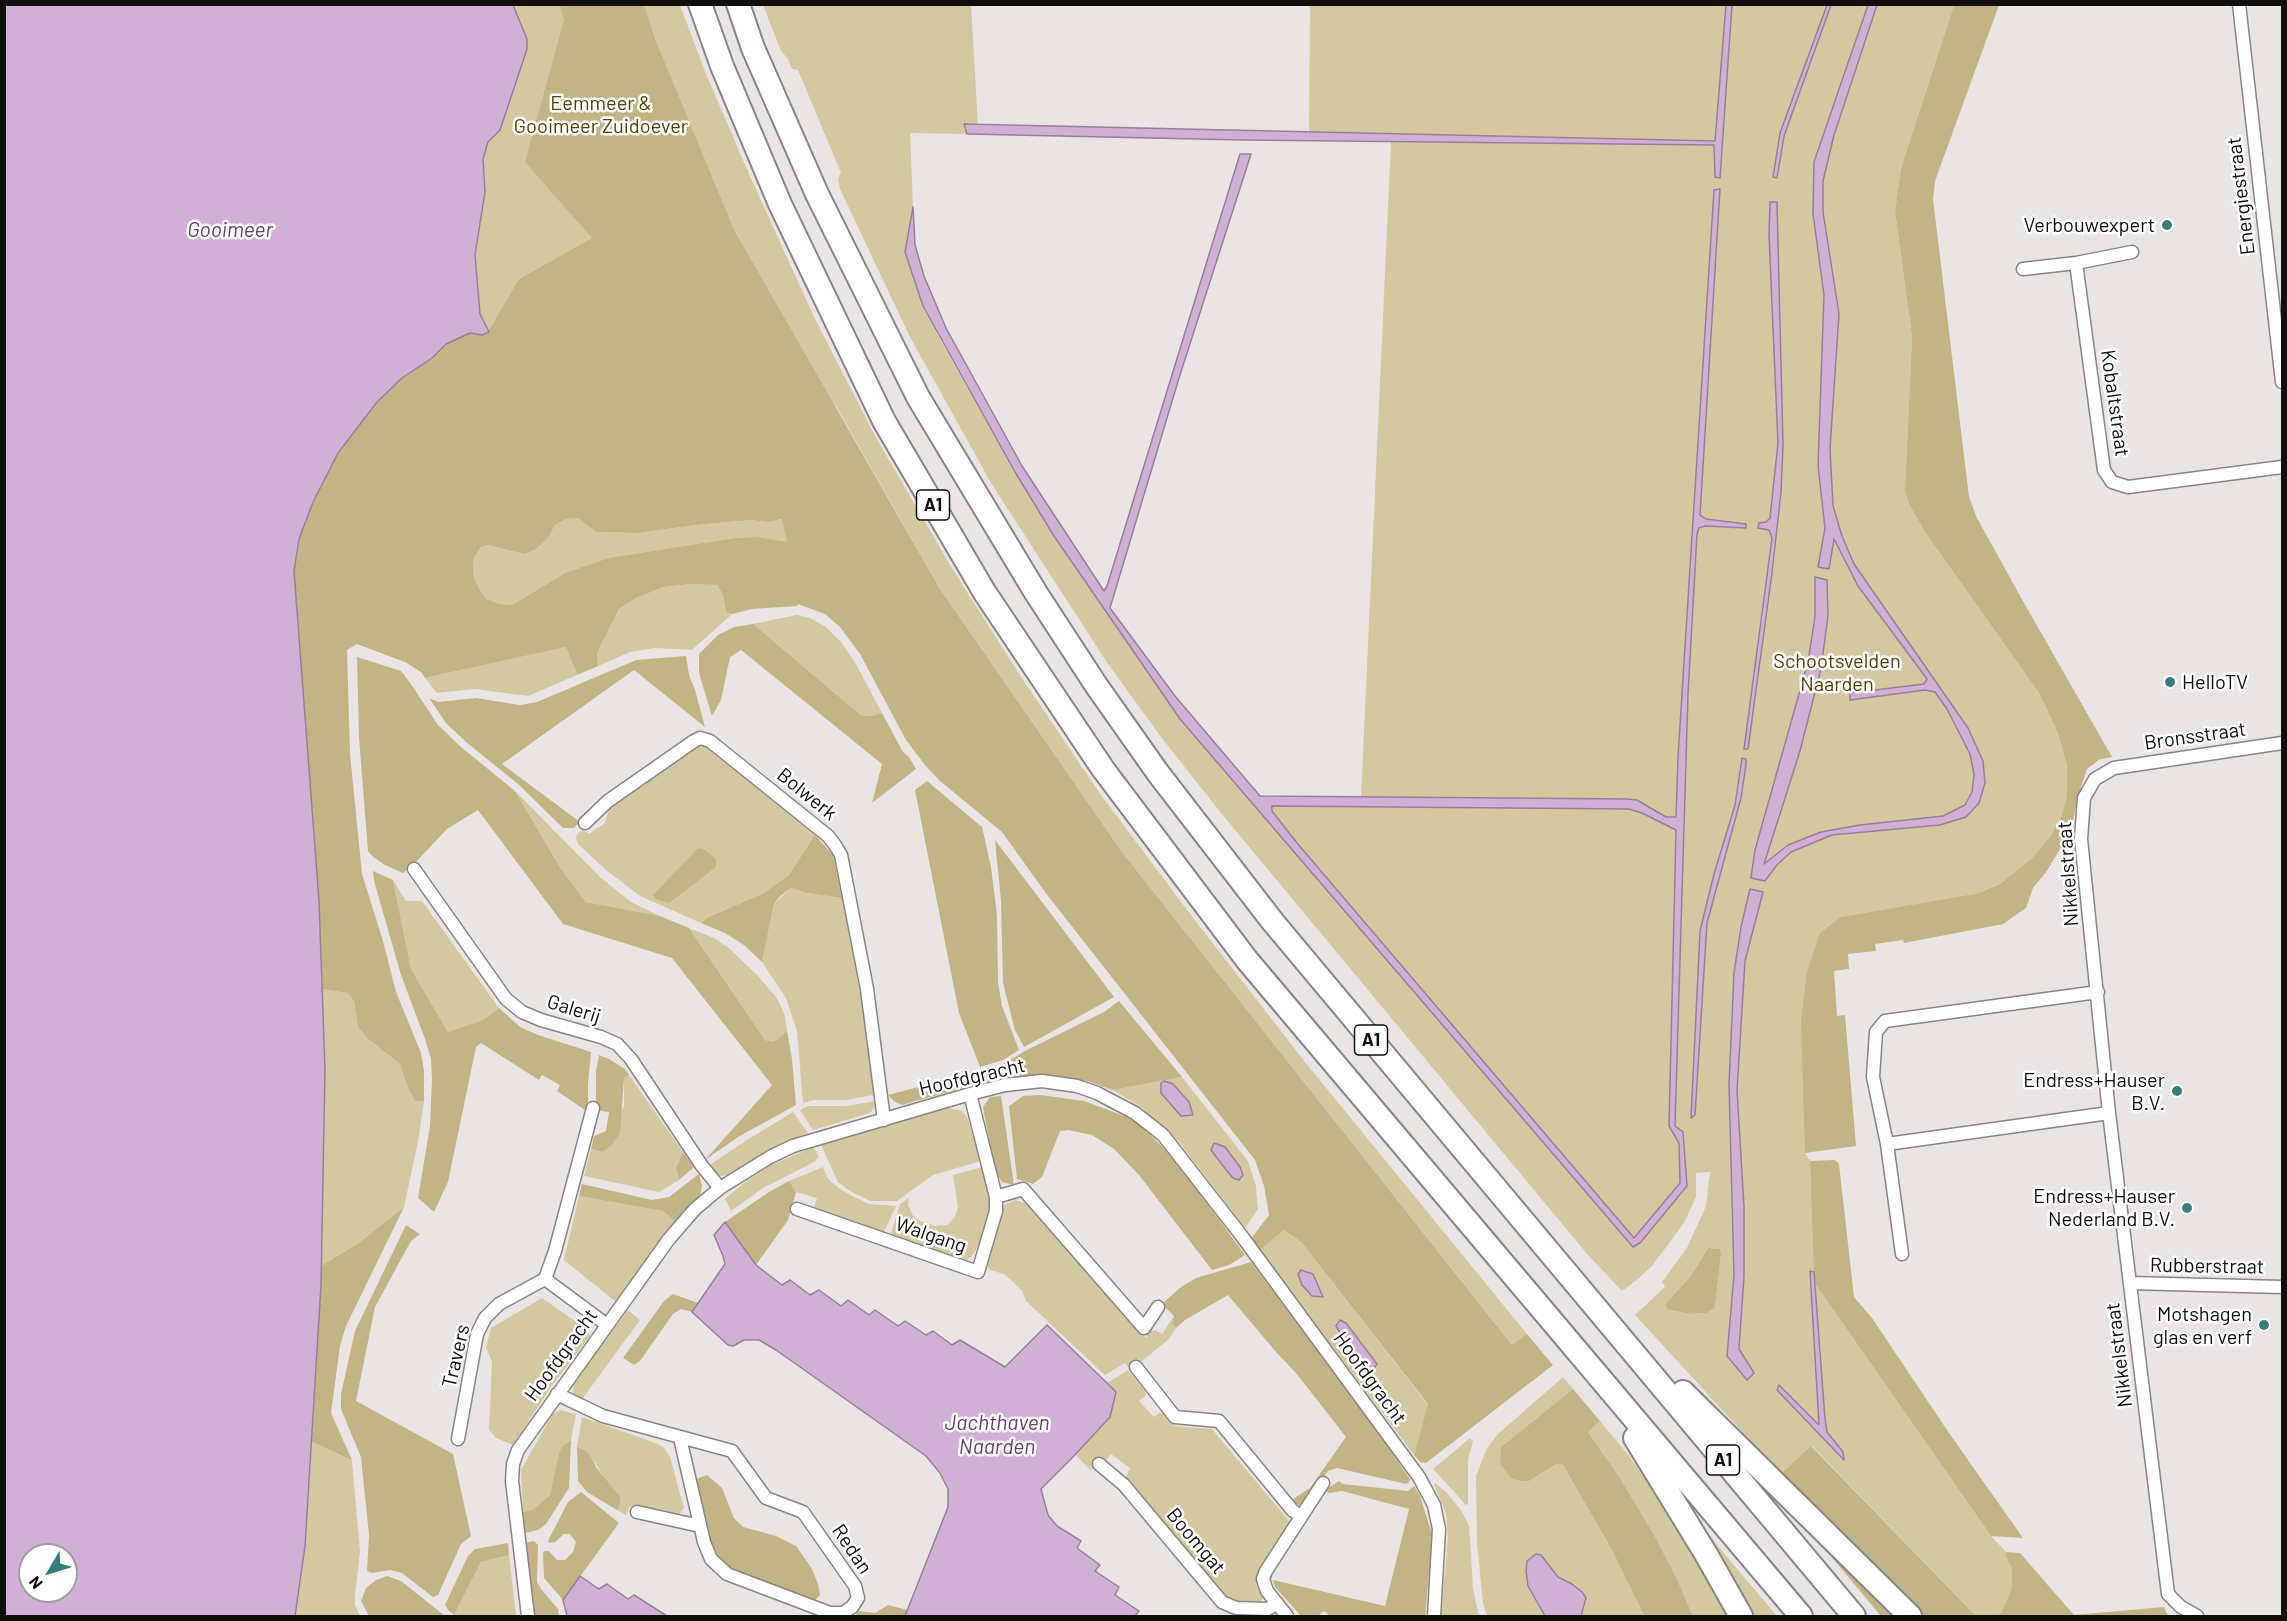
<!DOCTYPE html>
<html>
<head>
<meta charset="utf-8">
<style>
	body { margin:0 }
	#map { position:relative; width:2287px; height:1621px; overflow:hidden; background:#eae5e4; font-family:Barlow,sans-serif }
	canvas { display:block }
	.frame { position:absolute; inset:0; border:6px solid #0f0e0d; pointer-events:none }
	.north { position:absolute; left:18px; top:1543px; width:60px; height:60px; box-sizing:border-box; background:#fff; border:2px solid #9f9f9e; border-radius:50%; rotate:232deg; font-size:16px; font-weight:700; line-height:24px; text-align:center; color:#0f0e0d }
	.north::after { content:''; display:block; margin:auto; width:21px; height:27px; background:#367f7c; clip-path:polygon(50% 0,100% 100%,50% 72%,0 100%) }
</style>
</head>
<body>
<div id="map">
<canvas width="2287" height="1621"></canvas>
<div class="frame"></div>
<div class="north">N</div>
</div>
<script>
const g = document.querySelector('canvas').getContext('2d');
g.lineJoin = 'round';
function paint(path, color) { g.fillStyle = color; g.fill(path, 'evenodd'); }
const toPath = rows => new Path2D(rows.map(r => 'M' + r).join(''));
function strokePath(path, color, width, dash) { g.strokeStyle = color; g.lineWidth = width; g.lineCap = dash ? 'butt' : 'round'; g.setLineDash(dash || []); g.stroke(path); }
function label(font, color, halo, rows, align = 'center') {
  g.font = font + ' Barlow,sans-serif'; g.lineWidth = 5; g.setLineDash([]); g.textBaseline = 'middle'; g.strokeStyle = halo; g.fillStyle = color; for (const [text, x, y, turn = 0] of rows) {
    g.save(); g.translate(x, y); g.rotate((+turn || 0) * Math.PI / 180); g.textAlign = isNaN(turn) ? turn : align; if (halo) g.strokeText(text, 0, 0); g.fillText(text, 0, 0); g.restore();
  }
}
paint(toPath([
	[4,5,680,5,706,74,749,174,815,319,875,436,953,570,1021,677,1101,795,1187,910,1305,1062,1527,1334,1513,1346,1122,852,940,589,836,406,580,223,593,238,519,279,489,332,480,314,475,255,481,221],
	[763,5,971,5,978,125,965,124,967,134,910,133,913,207,905,252,923,306,942,343,1015,472,1054,536,1180,719,1633,1247,1640,1243,1687,1187,1680,1183,1633,1238,1297,843,1272,811,1272,806,1629,809,1642,812,1676,830,1666,817,1637,800,1361,797,1391,142,1714,145,1715,141,1309,133,1310,5,1954,5,1901,168,1895,211,1912,336,1905,491,1925,532,2039,693,2058,733,2067,766,2067,796,2061,817,2050,837,2031,859,2000,884,1979,893,1841,917,1805,1153,1810,1161,1814,1282,1991,1536,2006,1552,2005,1555,2012,1569,2012,1588,2001,1613,1997,1616,1976,1616,1812,1446,1781,1474,1635,1315,1665,1287,1662,1282,1687,1248,1706,1206,1710,1172,1696,1173,1696,1197,1684,1223,1652,1266,1637,1280,1622,1291,1588,1255,1221,813,1161,737,1106,661,991,483,910,337,840,189,838,178,841,173,798,70,792,69,788,59,781,51],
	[1974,775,1979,803,1940,825,1832,835,1791,852,1777,865,1766,881,1764,865,1788,845,1821,832,1860,825,1943,816,1965,805,1972,792],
	[1750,890,1763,892,1745,961,1737,1090,1744,1207,1744,1276,1739,1349,1754,1373,1727,1355,1734,1275,1729,1084,1734,973,1741,927],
	[1708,1248,1720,1249,1721,1254,1715,1308,1706,1313,1690,1314,1667,1309,1665,1304,1691,1276],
	[579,518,596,532,636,533,696,525,751,520,768,522,783,519,787,543,756,537,734,538,608,558,565,573,512,605,499,604,486,599,479,589,473,574,474,558,481,547,488,545,524,554,549,537,555,525,566,519],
	[691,584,717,585,723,595,726,612,732,614,692,650,655,648,630,652,598,666,597,653,619,609,636,598,664,587],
	[797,615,810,618,826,627,841,642,856,664,882,713,872,716,862,716,753,624],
	[566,647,577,675,528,696,475,689,437,693,425,678],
	[696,747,708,747,815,835,788,876,762,894,706,918,701,923,640,896,606,870,578,844,576,838,579,832,583,830,589,834,605,823,610,806],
	[515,791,601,878,631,902,660,916,586,902,561,869],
	[393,880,406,901,422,901,499,1008,483,1020,448,1032,411,969],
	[791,888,807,893,842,898,867,1028,875,1089,873,1095,847,1100,814,1100,803,1103,797,1031,786,998,762,962,774,904],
	[689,928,714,938,730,949,758,976,777,998,785,1016,787,1031,774,1042,765,1040],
	[322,989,347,993,354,1001,358,1027,368,1039,400,1064,407,1086,415,1100,424,1101,418,1142,404,1207,360,1242,321,1266,325,1070],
	[629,1075,683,1152,676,1168,679,1180,659,1192,584,1176,591,1149,602,1152,624,1106,624,1078],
	[1182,1077,1248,1161,1256,1186,1258,1209,1245,1228,1179,1142,1142,1108,1113,1090],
	[875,1101,874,1108,870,1113,813,1130,800,1110,808,1106,847,1106],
	[944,1107,962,1111,967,1117,981,1161,933,1175,897,1201,870,1201,850,1191,838,1182,821,1145],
	[793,1112,808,1133,778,1145,728,1175,720,1176,708,1166,747,1140],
	[814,1147,819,1157,814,1162,763,1188,731,1211,725,1199,744,1183,771,1165],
	[823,1167,828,1179,840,1189,852,1196,869,1204,896,1206,884,1232,814,1208,817,1198,796,1192,789,1181],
	[982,1167,991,1201,984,1230,976,1250,971,1257,965,1261,890,1236,900,1204,909,1198,908,1205,913,1216,920,1221,935,1226,947,1225,955,1217,958,1207,953,1175],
	[579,1196,663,1211,677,1223,645,1260,616,1302,564,1260],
	[1015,1200,1028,1204,1146,1338,1151,1331,1155,1330,1162,1334,1174,1316,1172,1323,1176,1328,1169,1339,1141,1362,1138,1359,1128,1367,1125,1363,1105,1375,1026,1301,1022,1291,1013,1282,1004,1274,990,1270,988,1267,986,1262,1002,1208,1006,1204],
	[1284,1230,1301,1242,1428,1405,1414,1455,1260,1250],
	[1346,1323,1377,1363,1361,1363,1336,1326],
	[542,1298,585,1328,590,1336,551,1387,513,1445,496,1438,489,1430,492,1362,486,1347,491,1328],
	[628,1310,640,1320,580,1402,573,1393,574,1381],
	[1128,1370,1146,1392,1146,1395,1139,1401,1154,1417,1159,1413,1164,1413,1175,1426,1212,1429,1290,1522,1260,1571,1257,1582,1263,1598,1261,1601,1257,1603,1238,1603,1229,1600,1222,1594,1125,1478,1130,1468,1111,1454,1105,1462,1100,1459,1090,1470,1076,1455,1110,1417,1116,1392,1107,1383],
	[1563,1377,1573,1389,1501,1447,1529,1481,1556,1464,1563,1465,1613,1552,1644,1616,1581,1616,1585,1606,1572,1584,1558,1577,1526,1571,1528,1586,1545,1616,1487,1616,1483,1603,1477,1543,1476,1476,1487,1448,1498,1434],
	[559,1410,576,1414,571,1440,562,1446,550,1495,534,1509,523,1512,521,1470,552,1415],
	[582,1417,658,1444,664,1448,670,1457,684,1508,679,1515,630,1506,626,1515,617,1510,620,1504,591,1456,585,1450,577,1447],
	[1600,1421,1630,1457,1656,1494,1682,1534,1727,1616,1693,1616,1676,1577,1653,1533,1620,1478,1588,1432],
	[1470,1438,1473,1441,1468,1460,1468,1504,1466,1505,1433,1469],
	[312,1442,352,1460,360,1552,355,1595,355,1605,360,1616,295,1616,305,1546],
	[1435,1483,1446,1492,1461,1510,1469,1526,1473,1589,1479,1616,1441,1616,1448,1537,1446,1514,1434,1484],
	[1698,1522,1727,1557,1777,1616,1748,1616],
	[509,1555,516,1616,454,1615,481,1562]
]), '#d4c8a1');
paint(toPath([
	[560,5,644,5,655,39,734,230,940,589,1122,852,1512,1345,1527,1334,1553,1365,1426,1463,1420,1462,1414,1455,1428,1404,1301,1242,1284,1230,1260,1250,1251,1239,1269,1215,1264,1186,1255,1160,1045,892,1002,832,940,781,925,765,906,740,860,654,840,627,825,614,798,604,797,606,752,609,732,614,726,612,723,595,717,585,691,584,664,587,636,598,619,609,597,653,598,666,577,675,566,647,425,678,421,672,405,662,357,644,347,650,350,754,362,874,383,941,396,992,421,1053,424,1071,424,1101,415,1101,407,1086,400,1064,368,1039,358,1027,354,1001,347,993,322,989,319,901,294,571,299,539,313,502,338,453,377,402,402,378,432,358,446,344,470,333,487,334,519,279,592,238,525,162,564,20],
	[578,518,596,532,637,533,696,525,751,520,768,522,782,519,787,542,756,537,734,538,608,558,565,573,512,605,499,604,486,599,479,589,473,574,474,558,481,547,488,545,524,554,537,548,549,537,555,525,566,519],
	[1954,5,1999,5,1935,181,1933,199,1969,497,1977,518,2019,594,2112,757,2100,759,2087,769,2079,793,2071,830,2047,871,2033,888,2026,908,2003,924,1904,943,1903,940,1875,944,1876,951,1848,954,1849,969,1834,971,1837,1016,1845,1015,1856,1146,1805,1153,1801,1020,1807,972,1820,933,1841,917,1979,893,2000,884,2031,859,2050,837,2061,817,2067,796,2067,766,2058,733,2039,693,1925,532,1909,503,1905,491,1912,336,1895,211,1901,168],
	[753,624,862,716,872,716,882,713,903,752,909,757,916,769,872,803,882,764,741,650,730,657,721,700,712,716,699,673,699,654,718,635,734,627],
	[686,656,689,675,695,690,705,727,634,670,502,764,580,822,574,828,563,828,518,784,466,742,446,723,429,698,438,702,476,698,520,705,537,702,636,660],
	[357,657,401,671,413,687,438,725,461,747,515,791,561,869,586,902,660,916,689,928,765,1040,774,1042,787,1031,792,1059,796,1105,738,1137,705,1160,772,1085,672,958,563,924,478,810,447,829,412,866,403,873,385,865,373,857,368,851,359,738],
	[927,781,982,827,991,867,997,915,998,982,1002,1006,1019,1050,1003,1060,980,1067,959,1013,915,790],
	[815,835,833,855,842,898,807,893,791,888,780,896,774,904,762,962,744,945,725,933,701,923,706,918,762,894,788,876],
	[995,840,1114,997,1024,1047,1015,1030,1003,983,1001,901],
	[702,848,716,859,716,867,669,903,655,899,653,895,697,849],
	[373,871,393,880,411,969,448,1032,483,1020,499,1008,520,1027,538,1035,591,1052,588,1084,588,1108,585,1110,557,1091,560,1085,542,1075,539,1080,481,1043,476,1047,448,1182,434,1212,418,1198,430,1126,432,1079,431,1059,425,1039,401,975,374,881],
	[1119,1001,1182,1077,1113,1090,1087,1081,1057,1076,1005,1077,1001,1065,1025,1051,1104,1012],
	[599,1055,609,1059,625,1069,629,1075,624,1078,620,1133,611,1146,602,1152,591,1149,594,1136,606,1131,609,1112,596,1110,596,1072],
	[995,1067,999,1078,912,1102,902,1105,895,1102,888,1095],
	[1040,1095,1084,1101,1127,1117,1138,1124,1160,1144,1185,1173,1245,1255,1229,1265,1212,1270,1139,1175,1114,1149,1092,1135,1068,1130,1060,1131,1042,1177,1033,1184,1017,1179,1009,1106,1023,1096],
	[1001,1096,1014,1185,1002,1182,995,1172,983,1107,990,1097],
	[683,1152,694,1167,679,1180,676,1168],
	[1835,1160,1839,1164,1854,1297,1872,1318,1949,1433,2023,1538,1991,1536,1814,1282,1810,1161],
	[699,1174,702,1186,700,1197,677,1223,663,1211,579,1196,582,1184,652,1200,669,1197],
	[789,1181,796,1192,788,1220,756,1265,725,1222,769,1192],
	[404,1207,346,1326,340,1346,331,1413,352,1460,312,1442,321,1266,360,1242],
	[406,1225,420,1234,411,1241,375,1307,356,1401,453,1454,471,1536,461,1544,438,1595,433,1597,402,1573,390,1570,372,1573,367,1571,369,1535,361,1457,341,1409,341,1394,355,1331],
	[1708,1248,1720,1249,1721,1254,1715,1308,1706,1313,1690,1314,1667,1309,1665,1304,1691,1276],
	[1251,1262,1374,1427,1410,1479,1409,1482,1406,1484,1337,1468,1328,1471,1319,1481,1301,1506,1295,1503,1293,1499,1310,1488,1346,1437,1296,1373,1276,1352,1228,1295,1185,1320,1176,1328,1172,1323,1174,1316,1162,1304,1181,1287,1196,1278],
	[673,1294,698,1303,692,1312,681,1309,673,1314,640,1361,634,1365,623,1358,664,1301],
	[1573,1389,1600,1421,1588,1432,1620,1478,1653,1533,1676,1577,1693,1616,1644,1616,1613,1552,1563,1465,1556,1464,1529,1481,1521,1481,1511,1478,1500,1464,1501,1447],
	[571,1440,569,1488,546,1524,538,1530,525,1533,523,1512,534,1509,550,1495,559,1454,562,1446],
	[1811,1446,1976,1616,1922,1616,1792,1486,1781,1474],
	[577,1447,585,1450,591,1456,596,1467,620,1497,620,1504,617,1510,587,1492,578,1481],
	[707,1475,722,1488,734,1518,743,1527,776,1536,796,1546,812,1569,818,1584,820,1595,814,1601,722,1565,714,1553,693,1480],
	[1339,1481,1343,1484,1408,1491,1414,1486,1420,1496,1431,1531,1432,1541,1425,1616,1330,1616,1324,1611,1318,1616,1301,1616,1275,1587,1273,1580,1385,1606,1409,1509,1342,1491,1329,1493,1325,1490],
	[581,1492,619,1523,563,1600,544,1578,543,1553,545,1551,549,1551,557,1560,565,1560,573,1552,576,1542,570,1534,564,1534,555,1542,550,1543,548,1541,568,1502],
	[1808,1529,1895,1616,1881,1616],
	[534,1541,538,1545,537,1582,541,1589,558,1609,559,1616,535,1616,525,1543],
	[508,1543,509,1555,481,1562,454,1615,449,1611,445,1605,468,1556,475,1549],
	[2006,1552,2020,1553,2074,1615,2164,1607,2168,1616,1997,1616,2001,1613,2012,1588,2012,1569,2005,1555],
	[387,1576,401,1581,445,1616,369,1616,361,1601,366,1588,376,1580],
	[888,1605,907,1610,905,1616,855,1616,858,1611,875,1613]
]), '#c2b485');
const water = toPath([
	[5,4,513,5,527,39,527,49,500,130,488,142,483,159,485,192,475,255,480,314,489,332,482,335,470,333,446,344,432,358,402,378,377,402,338,453,313,502,299,539,294,571,319,901,325,1070,321,1285,305,1546,295,1616,5,1616,5,4],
	[30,1555,66,1555,66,1591,30,1591,30,1555],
	[1726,5,1732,5,1720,178,1715,177,1714,145,1243,140,967,134,964,124,1715,141,1726,5],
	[1827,5,1831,5,1784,136,1777,178,1773,177,1780,133,1827,5],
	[1868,5,1877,5,1834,135,1823,181,1823,212,1839,314,1830,449,1833,506,1842,536,1854,564,1968,728,1983,761,1985,783,1979,803,1966,817,1940,825,1832,835,1791,852,1777,865,1765,881,1751,878,1755,850,1808,662,1815,617,1815,577,1827,580,1828,615,1821,669,1800,751,1764,864,1788,845,1821,832,1860,825,1943,816,1965,805,1972,792,1974,774,1970,754,1947,709,1935,692,1925,690,1850,700,1850,693,1924,684,1927,679,1858,586,1834,539,1829,569,1818,567,1825,528,1818,466,1824,295,1813,214,1814,162,1868,5],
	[1240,154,1251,154,1179,378,1110,608,1175,696,1260,796,1627,799,1637,800,1666,817,1676,817,1678,757,1714,190,1720,189,1700,515,1706,519,1746,524,1746,528,1705,526,1699,528,1697,534,1688,694,1675,1126,1683,1132,1687,1186,1640,1243,1633,1247,1180,719,1054,536,1015,472,923,306,905,252,913,207,915,245,924,276,946,328,1022,466,1104,591,1107,586,1240,154],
	[1272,806,1629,809,1642,813,1676,830,1669,1126,1679,1143,1680,1183,1634,1238,1297,843,1272,811,1272,806],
	[1770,202,1777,202,1783,446,1781,492,1772,573,1748,749,1744,749,1772,538,1769,530,1758,528,1759,523,1766,522,1770,518,1778,443,1769,235,1770,202],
	[1742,758,1746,759,1746,765,1741,798,1707,923,1695,1115,1691,1118,1700,931,1714,874,1735,805,1742,758],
	[1750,889,1763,892,1745,961,1737,1090,1744,1207,1744,1276,1739,1349,1754,1373,1747,1380,1727,1356,1734,1275,1729,1084,1734,973,1741,927,1750,889],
	[1164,1081,1173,1084,1189,1102,1193,1115,1181,1116,1161,1093,1161,1083,1164,1081],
	[1214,1143,1225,1147,1240,1167,1243,1175,1239,1180,1233,1178,1227,1171,1211,1150,1214,1143],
	[725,1222,756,1265,782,1285,790,1280,810,1295,819,1290,841,1306,848,1300,869,1315,875,1310,898,1326,905,1321,926,1335,933,1331,952,1345,960,1340,1005,1367,1047,1325,1107,1383,1116,1392,1110,1417,1073,1457,1041,1489,1048,1515,1057,1526,1081,1541,1077,1548,1100,1565,1095,1571,1119,1587,1115,1595,1139,1611,1135,1616,905,1616,948,1507,948,1489,940,1473,926,1456,776,1350,759,1340,744,1340,733,1346,728,1345,692,1312,725,1264,723,1256,714,1235,725,1222],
	[1301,1270,1313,1274,1323,1297,1312,1296,1302,1285,1298,1274,1301,1270],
	[1810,1271,1814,1272,1825,1419,1827,1432,1843,1452,1844,1460,1777,1390,1779,1385,1819,1425,1810,1271],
	[1340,1320,1346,1323,1377,1364,1372,1371,1361,1363,1346,1343,1336,1326,1340,1320],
	[1536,1554,1541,1555,1558,1577,1572,1584,1582,1592,1586,1598,1581,1616,1545,1616,1528,1586,1526,1571,1527,1561,1536,1554],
	[580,1576,599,1589,607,1584,628,1599,634,1595,667,1616,567,1616,563,1600,580,1576]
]);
paint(water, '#d1b0d6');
strokePath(water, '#977f9a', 1.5);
const minor = toPath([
	[2239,4,2282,382],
	[2076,263,2104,470,2112,482,2128,487,2282,467],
	[2023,269,2076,263,2132,252],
	[585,823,608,801,694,741,700,738,710,741,828,836,835,845,841,855,867,989,884,1120],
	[414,869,506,999,522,1012,541,1020,601,1037,617,1044,631,1059,702,1166,720,1188],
	[2098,992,1885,1021,1876,1032,1873,1077,1887,1144,2109,1113],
	[1887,1144,1902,1254],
	[996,1197,1023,1189,1144,1328,1158,1307],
	[797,1209,978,1272,996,1211,996,1197,970,1094],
	[545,1279,607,1325],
	[2130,1283,2282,1287],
	[1136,1367,1175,1417,1219,1421,1293,1511,1301,1516],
	[557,1394,603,1416,732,1451,766,1498,803,1512,855,1586,858,1598,852,1607,843,1613,830,1613,727,1574,711,1559,704,1542,680,1438],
	[458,1439,477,1334,485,1318,499,1304,545,1279,555,1251,593,1108],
	[1099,1464,1124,1485,1222,1602,1236,1608,1268,1609,1277,1603],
	[637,1512,700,1526],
	[528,1616,512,1481,513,1464,518,1450,669,1239,695,1209,720,1188,770,1157,793,1146,970,1094,1005,1085,1042,1081,1077,1086,1097,1093,1135,1113,1163,1135,1241,1235,1419,1477,1434,1505,1439,1529,1434,1616],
	[1287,1616,1267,1591,1263,1579,1266,1571,1323,1483],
	[2197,1616,2181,1607,2168,1594,2109,1113,2081,839,2084,798,2095,779,2114,768,2282,743]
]);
const motorway = toPath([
	[700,4,722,66,780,204,884,421,985,593,1103,769,1247,960,1801,1616],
	[738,4,753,48,817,194,918,397,1036,593,1096,685,1158,773,1273,922,1854,1616],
	[1683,1392,1910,1616],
	[1635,1438,1706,1554,1741,1616]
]);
strokePath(minor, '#8a8584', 15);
strokePath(motorway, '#8a8584', 26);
strokePath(minor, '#fff', 12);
strokePath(motorway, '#fff', 22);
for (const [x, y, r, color] of [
	[2167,225,6,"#367f7c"],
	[2170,682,6,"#367f7c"],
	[2177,1091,6,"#367f7c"],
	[2187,1208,6,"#367f7c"],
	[2264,1325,6,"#367f7c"]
]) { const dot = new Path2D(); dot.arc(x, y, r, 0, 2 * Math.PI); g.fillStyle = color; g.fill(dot); strokePath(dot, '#fff', 2); }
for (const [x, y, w] of [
	[933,505,33],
	[1371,1040,33],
	[1723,1460,33]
]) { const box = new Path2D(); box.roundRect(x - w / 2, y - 15, w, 30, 4.5); g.fillStyle = '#fff'; g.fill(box); strokePath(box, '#0f0e0d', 1.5); }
label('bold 18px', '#0f0e0d', null, [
	["A1",933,505],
	["A1",1371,1040],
	["A1",1723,1460]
]);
label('20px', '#504104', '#fff', [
	["Eemmeer &",601,103],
	["Gooimeer Zuidoever",601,126],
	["Schootsvelden",1837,661],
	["Naarden",1837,684]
]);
label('20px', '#0f0e0d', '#fff', [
	["Energiestraat",2241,196,-97],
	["Kobaltstraat",2115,403,82],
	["Bronsstraat",2195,736,-8],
	["Bolwerk",807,794,39],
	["Nikkelstraat",2068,874,-94],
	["Galerij",574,1009,17],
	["Hoofdgracht",972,1077,-13],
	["Walgang",931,1235,19],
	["Rubberstraat",2207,1266,1],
	["Hoofdgracht",561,1355,-54],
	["Nikkelstraat",2119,1355,-97],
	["Travers",456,1356,-77],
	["Hoofdgracht",1370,1378,54],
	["Boomgat",1196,1541,50],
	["Redan",852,1549,56]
]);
label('20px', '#0f0e0d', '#fff', [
	["Verbouwexpert",2155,225],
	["HelloTV",2182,682,"left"],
	["Endress+Hauser",2165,1080],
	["B.V.",2165,1103],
	["Endress+Hauser",2175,1196],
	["Nederland B.V.",2175,1219],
	["Motshagen",2252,1314],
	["glas en verf",2252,1337]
], 'right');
label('italic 21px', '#673c6e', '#fff', [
	["Gooimeer",230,230],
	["Jachthaven",997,1423],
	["Naarden",997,1447]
]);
</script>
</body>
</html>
